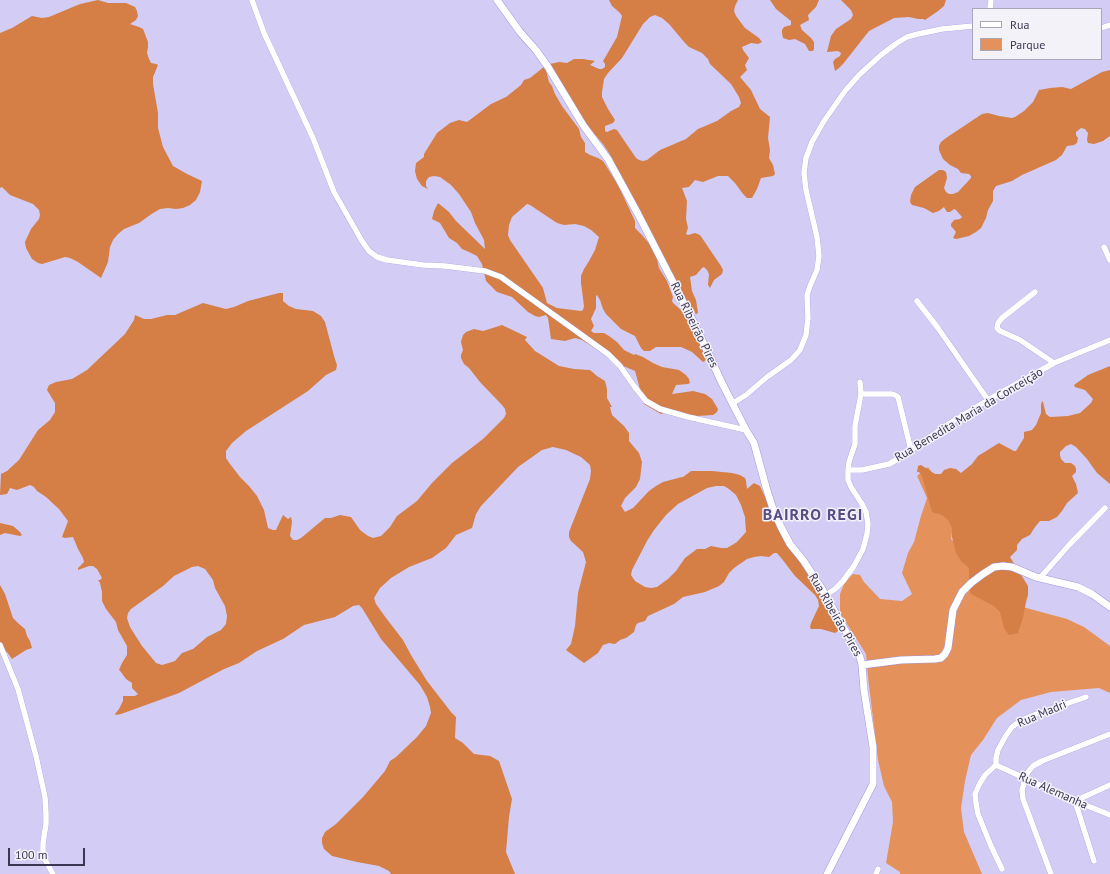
<!DOCTYPE html>
<html>
<head>
<meta charset="utf-8">
<style>
	body { margin:0 }
	#map { position:relative; width:1110px; height:874px; overflow:hidden; background:#d3ccf5; font-family:"PT Sans",sans-serif }
	canvas { display:block }
	.legend { position:absolute; left:972px; top:8px; width:130px; height:52px; box-sizing:border-box; background:#f3f2f9; border:1px solid #a9a7b6; margin:0; padding:5px 7px; list-style:none; font-size:12px; color:#3b3651 }
	.legend li { display:flex; align-items:center; gap:8px; height:20px }
	.legend b { width:20px; border:1px solid #a9a7b6 }
	.scale { position:absolute; left:8px; top:848px; width:77px; height:18px; box-sizing:border-box; border:2px solid #3b3651; border-top:0; padding-left:5px; font-size:12px; line-height:14px; white-space:nowrap; color:#3b3651; -webkit-text-stroke:3px #f3f2f9; paint-order:stroke }
</style>
</head>
<body>
<div id="map">
<canvas width="1110" height="874"></canvas>
<ul class="legend">
<li><b style="height:5px;background:#fff"></b>Rua</li>
<li><b style="height:11px;background:#e5915b"></b>Parque</li>
</ul>
<div class="scale">100 m</div>
</div>
<script>
const g = document.querySelector('canvas').getContext('2d');
g.lineJoin = 'round';
function paint(path, color) { g.fillStyle = color; g.fill(path, 'evenodd'); }
const toPath = rows => new Path2D(rows.map(r => 'M' + r).join(''));
function strokePath(path, color, width, dash) { g.strokeStyle = color; g.lineWidth = width; g.lineCap = dash ? 'butt' : 'round'; g.setLineDash(dash || []); g.stroke(path); }
function label(font, color, halo, rows, align = 'center') {
  g.font = font + ' "PT Sans",sans-serif'; g.lineWidth = 3; g.setLineDash([]); g.textBaseline = 'middle'; g.strokeStyle = halo; g.fillStyle = color; for (const [text, x, y, turn = 0] of rows) {
    g.save(); g.translate(x, y); g.rotate((+turn || 0) * Math.PI / 180); g.textAlign = isNaN(turn) ? turn : align; if (halo) g.strokeText(text, 0, 0); g.fillText(text, 0, 0); g.restore();
  }
}
paint(toPath([
	[928,467,956,508,951,539,967,555,1019,606,1067,619,1084,627,1110,646,1110,693,1099,688,1051,692,1021,700,997,718,983,740,971,755,965,781,961,808,964,832,982,874,900,874,900,872,886,863,893,822,892,802,884,786,878,760,868,677,866,654,840,613,840,594,845,582,853,574,860,575,864,582,880,599,902,601,912,594,902,573,908,553,914,542,921,516,927,498,917,476]
]), '#e5915b');
paint(toPath([
	[98,0,108,3,126,3,135,7,137,11,138,16,136,20,130,24,139,27,143,29,148,42,148,47,147,53,149,59,151,63,156,64,158,65,153,77,153,84,158,113,158,128,163,147,173,166,187,174,202,181,200,192,196,200,190,205,183,208,176,209,168,208,160,209,153,213,139,223,124,229,118,234,113,240,110,247,108,262,101,278,78,262,70,258,65,257,42,264,38,263,32,259,26,248,25,242,31,229,39,219,40,215,39,210,33,204,10,195,2,187,0,188,0,33,12,28,32,16,42,18,49,17,80,4],
	[609,0,738,0,735,6,734,11,736,16,745,28,759,38,762,42,758,44,751,43,742,47,743,50,749,58,745,65,747,70,740,77,751,90,760,109,770,117,768,138,770,150,769,158,773,165,775,174,773,176,761,178,757,189,752,198,747,198,743,194,735,183,728,176,718,176,703,182,695,180,689,187,682,188,687,201,686,219,688,228,686,234,688,235,695,233,700,235,721,266,723,270,722,274,714,280,710,288,708,285,709,274,707,270,704,267,702,268,696,275,690,277,692,291,696,300,698,313,696,314,686,302,609,153,603,144,586,124,550,64,559,62,567,63,574,59,583,59,595,61,590,65,599,69,602,69,605,67,605,64,603,61,617,37,622,16,620,13,612,6],
	[655,15,662,18,669,24,685,43,689,47,702,53,708,59,710,64,731,84,739,97,741,103,739,107,731,111,717,121,698,129,686,139,660,150,647,160,643,161,639,160,636,158,617,130,614,129,607,132,605,131,605,126,613,123,615,120,608,109,602,97,602,92,604,79,608,73,622,58,643,24,650,17],
	[770,0,819,0,816,7,808,15,809,20,800,25,802,30,811,38,814,42,814,49,813,51,809,51,805,44,795,39,789,40,783,38,782,33,782,30,784,27,791,25,791,21,776,9],
	[841,0,946,0,944,6,938,11,925,20,923,19,918,19,909,17,894,18,869,31,843,64,839,68,835,71,833,62,835,59,840,56,841,53,838,51,827,52,831,36,836,29,851,19,853,15,851,10],
	[545,66,549,82,552,86,555,94,562,106,579,129,581,137,585,143,585,152,590,155,598,158,603,161,618,185,635,221,635,228,642,235,655,251,659,268,667,281,673,297,672,301,673,303,682,311,686,316,701,344,706,355,705,361,703,362,692,352,681,347,656,347,650,351,644,351,641,348,635,336,621,329,606,314,603,309,600,300,597,295,596,296,596,308,591,319,594,326,591,331,594,333,604,333,609,336,617,342,624,350,634,355,635,354,643,357,653,363,662,367,679,370,686,375,689,379,690,383,688,384,676,385,672,394,693,391,705,394,712,399,718,409,717,412,713,415,697,416,670,411,661,414,644,404,635,371,621,365,606,355,582,340,575,338,565,341,551,339,548,318,546,315,539,317,535,316,528,312,512,297,497,292,486,281,482,264,477,256,469,252,462,249,457,243,449,238,440,223,432,219,434,211,438,203,449,212,456,221,485,249,484,240,475,223,471,212,459,194,451,185,440,177,434,176,429,177,426,181,426,186,428,189,422,186,417,179,415,171,416,163,424,157,424,154,437,133,450,123,459,120,467,122,491,104,506,97,521,85,524,80,530,78],
	[527,204,530,205,557,223,564,225,575,224,584,226,591,230,599,237,595,250,589,261,584,269,581,276,581,283,584,306,583,310,581,311,557,308,547,303,543,288,510,240,508,235,509,225,512,217],
	[1110,70,1110,136,1103,141,1094,144,1088,143,1087,140,1088,133,1085,129,1081,128,1076,132,1076,135,1078,138,1077,143,1074,145,1067,146,1062,155,1056,160,1022,175,1012,181,996,186,993,191,993,201,988,210,986,218,981,228,976,232,969,236,956,239,953,238,956,232,951,226,951,224,954,220,960,219,962,217,956,210,954,209,950,212,947,212,944,207,939,211,933,213,924,208,912,205,910,202,911,195,915,187,939,170,943,170,946,172,947,178,944,188,946,192,949,194,953,194,958,192,971,178,971,176,969,174,961,173,958,169,950,165,943,159,939,150,939,146,941,142,946,138,982,114,988,113,999,116,1012,118,1015,117,1024,111,1033,102,1039,90,1050,88,1062,87,1071,89,1102,72],
	[279,293,283,293,283,301,289,306,296,309,313,311,321,316,325,322,334,356,337,365,336,370,326,375,308,391,246,431,232,443,226,451,226,458,230,464,240,477,249,486,257,496,264,510,268,528,273,530,276,530,283,515,288,519,291,517,292,522,290,536,293,540,297,540,301,538,325,518,331,518,340,515,351,517,360,530,368,536,373,538,381,536,390,527,397,516,417,501,432,483,452,463,483,439,504,418,506,414,505,409,502,405,480,382,469,368,464,364,461,358,461,355,463,350,461,342,463,335,466,332,474,329,483,331,502,325,527,337,525,340,535,351,559,366,574,369,590,370,597,376,605,381,607,389,607,398,612,407,610,407,612,415,624,426,629,433,629,441,639,453,642,462,640,479,636,487,625,498,621,506,625,512,633,508,649,491,656,486,663,482,682,477,683,477,691,471,712,471,732,473,740,475,745,478,746,481,747,489,748,488,754,483,760,486,770,508,821,588,837,622,839,628,838,631,835,633,821,629,811,629,810,627,811,623,819,606,818,600,815,595,795,576,782,559,777,553,774,553,769,557,761,556,754,557,747,559,734,568,729,573,724,582,719,586,705,592,683,597,674,604,648,616,645,621,638,623,636,625,634,632,626,638,620,640,615,644,609,643,603,645,598,653,584,663,566,650,571,644,575,626,578,593,586,562,583,552,571,541,569,537,569,532,590,479,591,471,590,465,581,457,566,450,553,447,542,450,518,467,481,506,476,514,472,528,456,535,446,548,432,558,409,567,391,578,380,588,374,598,376,604,386,618,403,640,411,655,427,681,451,712,456,717,455,738,463,743,474,754,490,756,499,761,512,799,509,817,506,852,515,874,391,874,389,871,379,866,357,862,332,856,324,849,322,843,322,838,325,832,336,824,363,797,385,771,390,761,396,757,417,737,426,726,431,713,430,707,427,697,420,685,381,639,362,608,359,605,353,606,335,617,304,625,283,639,257,651,239,663,224,669,179,693,121,714,116,715,115,714,119,709,123,701,123,696,135,696,138,694,132,688,132,683,126,679,121,672,119,670,122,663,127,655,127,646,118,630,116,622,106,609,102,601,102,592,100,583,98,580,100,580,102,578,97,569,93,566,89,566,78,570,78,568,84,562,83,558,78,549,73,537,65,538,62,537,68,521,59,509,46,497,37,491,34,487,30,485,17,490,10,488,7,494,0,495,1,474,7,471,19,460,38,430,50,420,55,412,55,403,47,390,49,385,56,382,72,379,87,370,125,334,134,320,135,315,144,319,151,319,167,315,175,315,203,303,226,309,234,307,248,301],
	[716,486,724,486,729,489,736,495,741,505,745,517,746,532,737,542,727,548,721,548,711,546,705,549,697,549,685,558,676,571,668,579,657,587,651,588,645,587,635,581,631,575,632,570,647,541,654,530,666,515,678,504,707,488],
	[198,566,205,569,213,580,215,588,225,606,227,616,226,624,221,630,207,637,193,649,182,653,175,661,162,665,156,663,142,646,130,627,127,618,128,613,131,609,163,586,174,576,192,567],
	[1110,366,1110,484,1097,473,1087,459,1076,447,1071,444,1066,446,1060,452,1060,455,1061,459,1065,463,1071,463,1075,466,1076,469,1076,472,1072,476,1076,484,1078,493,1067,503,1062,511,1057,517,1049,521,1040,521,1035,527,1030,535,1022,539,1017,545,1017,550,1010,557,1028,586,1028,595,1026,602,1023,618,1018,633,1009,635,1004,628,1000,612,994,606,971,594,969,586,969,568,961,561,956,553,952,537,952,528,948,520,942,515,932,512,922,476,919,472,917,472,918,466,921,465,935,474,941,474,944,470,950,468,956,469,961,473,972,464,978,456,999,443,1014,451,1016,451,1024,438,1024,432,1032,430,1036,425,1041,413,1041,405,1042,401,1043,402,1046,414,1050,417,1068,416,1080,413,1091,403,1093,399,1085,390,1075,387,1074,385,1088,375],
	[0,523,13,526,20,532,22,535,20,536,5,533,0,535],
	[0,585,5,594,13,618,19,624,25,629,27,636,30,641,32,648,26,650,12,659,7,652,0,648]
]), '#d57e45');
const minor = toPath([
	[252,0,264,33,313,138,334,192,362,241,369,251,377,257,387,260,423,265,445,266,485,271,501,277,608,354,620,366,634,386,646,401,660,409,688,417,746,430],
	[990,9,991,0],
	[1101,28,1110,25],
	[1104,247,1110,260],
	[1035,292,1002,318,998,323,997,328,1000,331,1020,340,1054,363],
	[917,301,938,328,988,400],
	[861,394,892,394,895,395,898,397,911,450],
	[733,403,746,395,767,377,791,360,800,350,806,335,808,318,807,295,810,286,817,270,819,256,817,237,806,190,804,173,806,158,812,142,824,121,845,91,859,75,881,55,897,43,907,37,918,34,942,29,973,26],
	[848,470,849,462,855,444,855,426,861,394,860,382],
	[1040,578,1069,545,1105,508],
	[826,595,835,589,843,581,854,566,863,549,867,534,868,524,866,512,862,504,851,487,848,480,848,470,862,470,889,464,898,459,950,423,988,400,1054,363,1110,340],
	[0,645,18,689,36,756,45,797,46,813,46,824,43,843,43,856,53,874],
	[996,765,1068,798,1110,815],
	[1094,861,1075,801,1110,785],
	[1002,869,991,846,978,814,976,803,975,794,979,785,985,775,996,765,996,758,998,750,1005,737,1012,727,1022,720,1034,715,1086,697],
	[876,874,878,869],
	[1051,874,1023,799,1022,790,1025,779,1028,772,1033,766,1042,761,1110,734]
]);
const tertiary = toPath([
	[497,0,520,32,536,50,548,67,583,125,608,159,638,214,694,323,722,383,746,430,754,443,766,487,773,509,781,527,790,544,803,560,822,589,860,657,862,665,864,690,873,747,873,784,827,874],
	[862,665,901,660,935,659,941,658,945,654,948,648,953,610,962,592,971,583,983,574,994,567,1003,566,1012,567,1036,577,1078,587,1092,594,1110,607]
]);
strokePath(minor, '#a396d8', 6);
strokePath(tertiary, '#a396d8', 8);
strokePath(minor, '#fff', 5.5);
strokePath(tertiary, '#fff', 7);
label('12px', '#3b3651', '#f3f2f9', [
	["Rua Ribeirão Pires",694,325,64],
	["Rua Benedita Maria da Conceição",969,415,-31],
	["Rua Ribeirão Pires",835,615,60],
	["Rua Madri",1042,714,-23],
	["Rua Alemanha",1053,791,24]
]);
g.letterSpacing = '1px';
label('bold 16px', '#594c87', '#f3f2f9', [
	["BAIRRO REGI",813,515]
]);
g.letterSpacing = '0px';
</script>
</body>
</html>
